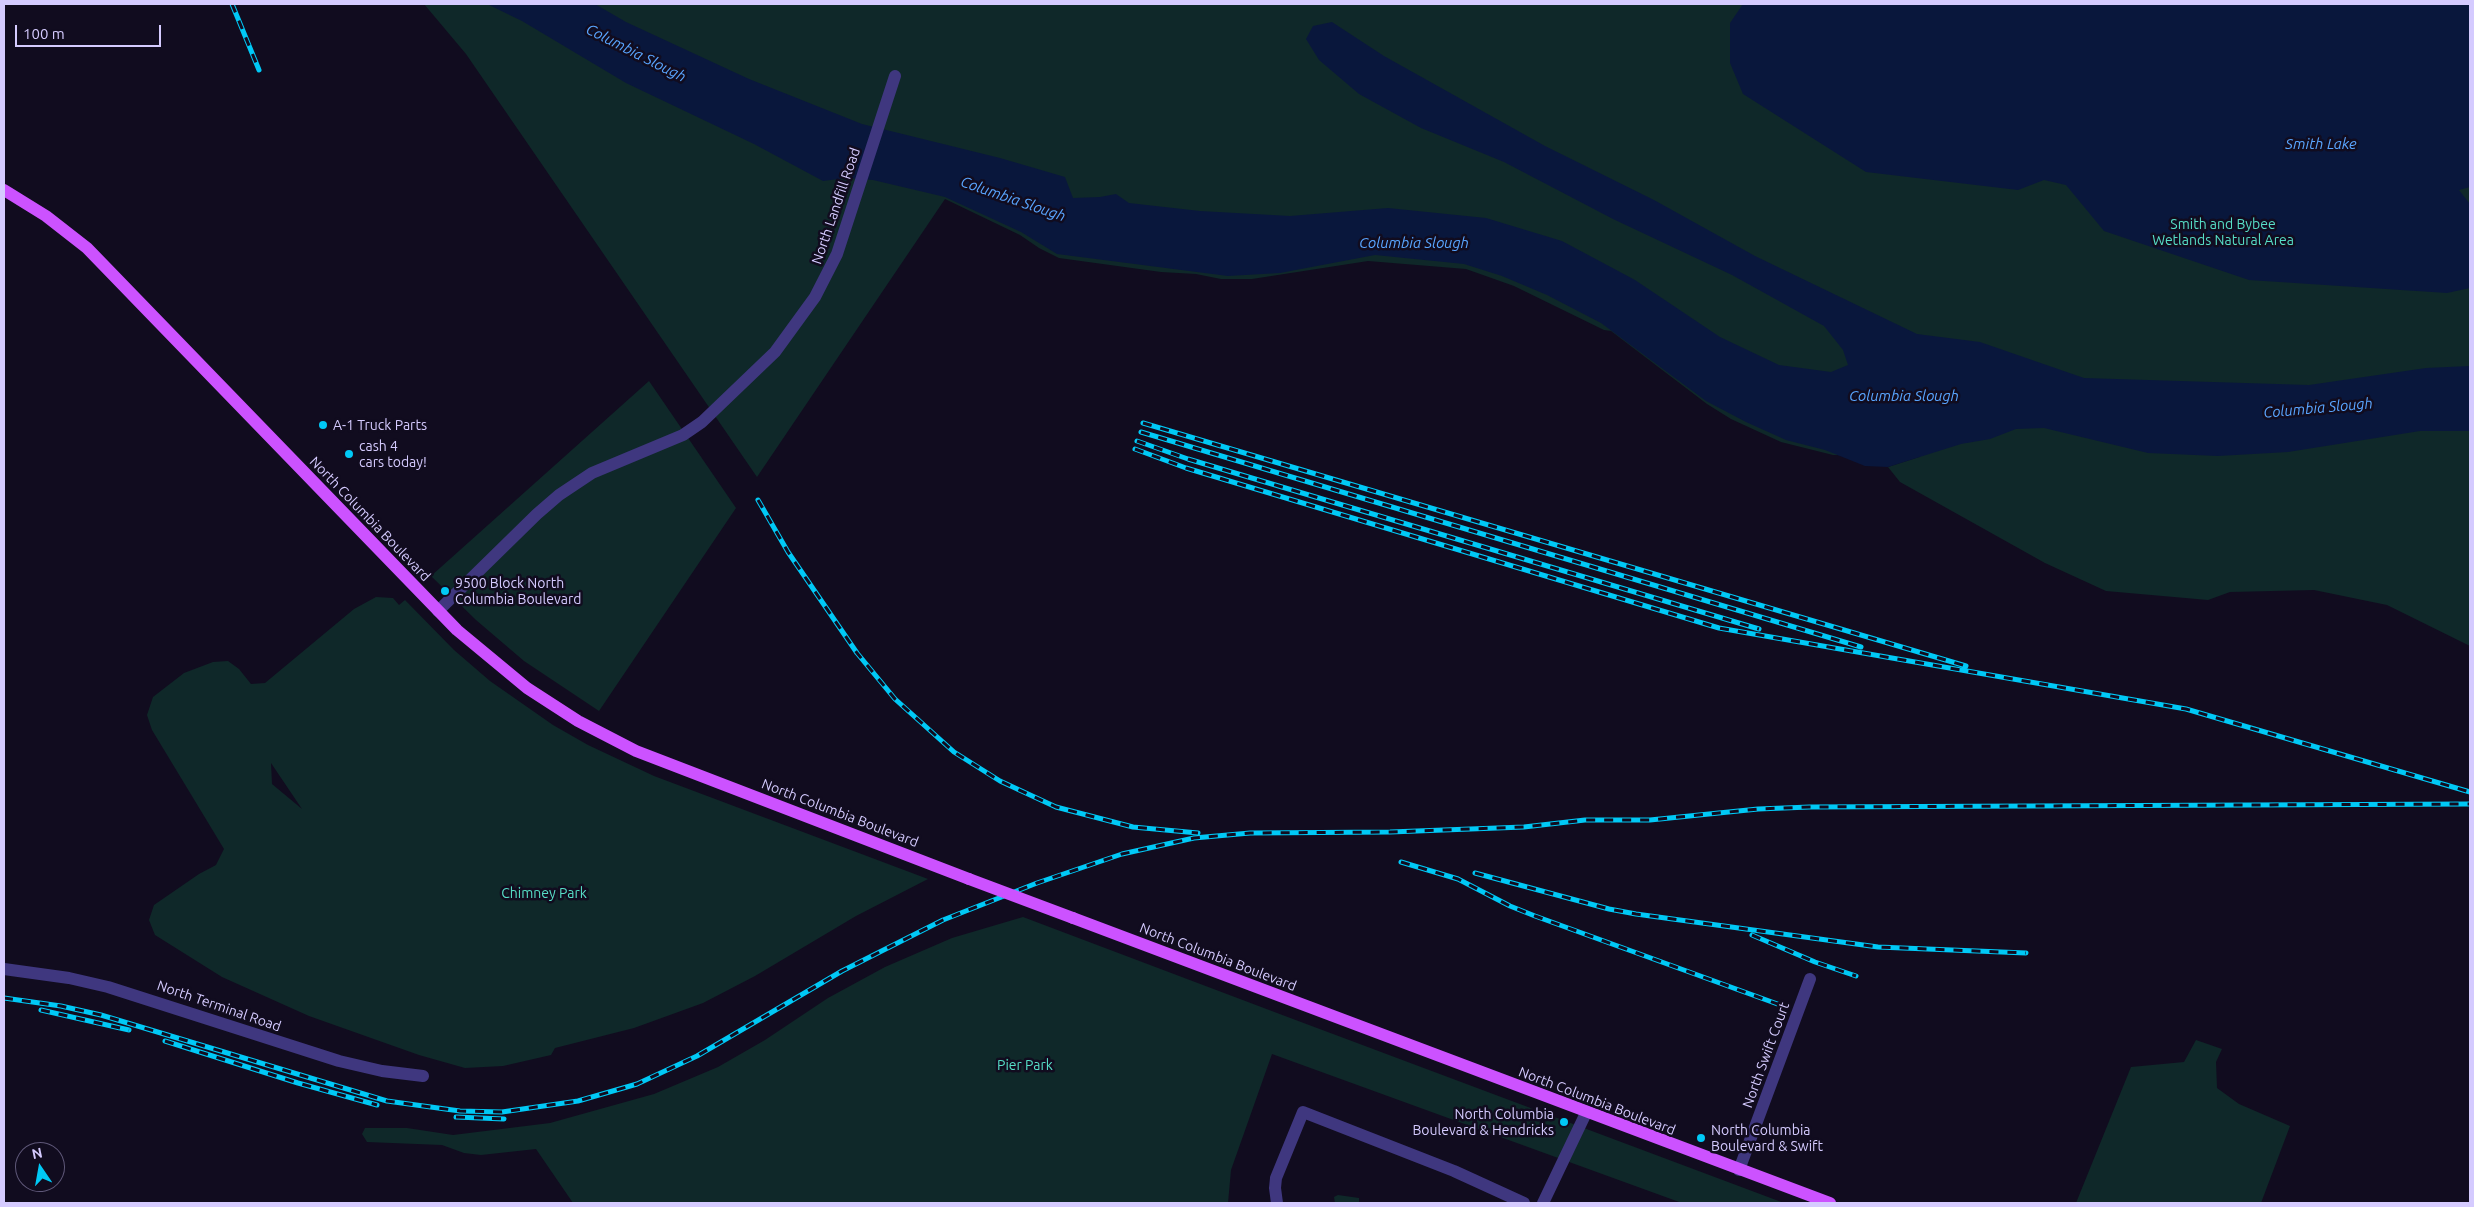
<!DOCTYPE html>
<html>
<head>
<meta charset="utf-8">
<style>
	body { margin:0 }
	#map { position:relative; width:2474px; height:1207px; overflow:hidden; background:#110c1f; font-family:Ubuntu,sans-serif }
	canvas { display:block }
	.frame { position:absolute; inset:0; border:5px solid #d5cbff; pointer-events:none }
	.north { position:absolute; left:15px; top:1142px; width:50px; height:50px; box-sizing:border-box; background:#110c1f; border:1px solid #5f5879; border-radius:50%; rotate:348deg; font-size:14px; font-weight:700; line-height:20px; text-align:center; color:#d5cbff }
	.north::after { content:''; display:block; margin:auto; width:18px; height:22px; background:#00c9f6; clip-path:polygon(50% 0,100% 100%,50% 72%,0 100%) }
	.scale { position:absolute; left:15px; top:25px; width:146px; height:22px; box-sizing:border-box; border:2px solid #d5cbff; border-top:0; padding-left:6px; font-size:15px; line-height:18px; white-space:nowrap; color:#d5cbff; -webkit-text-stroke:4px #110c1f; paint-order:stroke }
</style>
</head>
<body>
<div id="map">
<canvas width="2474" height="1207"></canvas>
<div class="frame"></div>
<div class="north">N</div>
<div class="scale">100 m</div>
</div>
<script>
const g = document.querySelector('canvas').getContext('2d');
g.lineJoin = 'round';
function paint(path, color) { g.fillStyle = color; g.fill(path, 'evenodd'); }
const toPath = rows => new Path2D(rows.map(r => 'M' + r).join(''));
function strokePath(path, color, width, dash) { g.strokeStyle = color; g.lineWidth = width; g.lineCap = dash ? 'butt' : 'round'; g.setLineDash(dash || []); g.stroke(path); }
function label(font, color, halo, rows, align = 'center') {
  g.font = font + ' Ubuntu,sans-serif'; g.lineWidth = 5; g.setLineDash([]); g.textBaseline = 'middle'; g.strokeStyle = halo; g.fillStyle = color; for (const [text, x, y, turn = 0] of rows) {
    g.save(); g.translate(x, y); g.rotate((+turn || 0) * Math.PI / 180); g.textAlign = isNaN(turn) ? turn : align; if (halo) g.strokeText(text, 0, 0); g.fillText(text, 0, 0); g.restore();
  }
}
paint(toPath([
	[424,4,2470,4,2470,646,2387,605,2314,590,2230,592,2208,600,2106,591,2045,563,1900,482,1888,467,1919,457,1833,455,1781,442,1731,419,1707,404,1611,331,1604,330,1514,286,1466,269,1368,261,1252,279,1221,279,1196,274,1161,272,1059,258,1039,248,1020,235,945,199,757,477,466,54],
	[649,381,736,508,599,711,524,661,476,620,431,576],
	[376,597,393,598,399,605,405,600,454,650,490,681,553,725,588,745,654,776,928,879,856,916,755,976,703,1003,634,1028,555,1048,551,1055,503,1066,465,1068,419,1055,309,1016,222,977,155,935,149,920,154,905,199,874,216,865,224,849,152,730,147,715,153,697,184,673,213,662,228,661,239,669,251,684,265,683,354,609],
	[271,763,302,809,272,784],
	[1023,917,1285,1016,1784,1203,1682,1203,1272,1054,1231,1170,1228,1203,573,1203,536,1149,481,1155,464,1153,442,1145,367,1142,362,1134,365,1128,407,1128,453,1135,550,1123,654,1094,718,1067,765,1040,828,998,885,967,952,938],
	[2196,1040,2222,1049,2216,1062,2217,1088,2239,1104,2290,1126,2261,1203,2076,1203,2131,1067,2184,1062],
	[1338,1195,1359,1198,1359,1203,1335,1203,1334,1197]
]), '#0f2829');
paint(toPath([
	[487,4,595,4,626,22,749,79,862,124,1000,158,1065,177,1073,198,1100,197,1116,194,1129,203,1200,211,1290,216,1388,208,1486,218,1562,241,1635,280,1720,337,1779,365,1831,372,1848,365,1843,350,1824,326,1732,275,1613,219,1504,162,1421,128,1359,94,1319,60,1306,39,1313,26,1332,22,1384,56,1545,146,1654,200,1755,256,1917,334,1980,342,2084,378,2309,385,2426,368,2470,366,2470,431,2420,431,2288,452,2218,456,2148,453,2044,428,2016,429,1990,439,1961,444,1888,467,1865,466,1825,450,1786,440,1746,422,1706,401,1601,323,1547,295,1502,276,1464,264,1375,255,1280,273,1228,276,1057,254,1021,232,945,197,873,180,846,178,823,181,754,144,626,83,522,21],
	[1743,4,2470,4,2470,187,2459,190,2470,204,2470,288,2447,293,2249,280,2104,231,2066,185,2044,180,2018,190,1866,172,1743,94,1730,63,1730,23]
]), '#09173c');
strokePath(toPath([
	[438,611,537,514,559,495,592,473,683,435,702,422,775,352,815,297,837,254,895,76],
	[4,969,69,978,108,987,339,1061,382,1071,423,1076],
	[1739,1170,1810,979],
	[1277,1203,1275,1188,1276,1178,1303,1112,1454,1171,1524,1203],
	[1543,1203,1586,1113]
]), '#3f377f', 12);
strokePath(toPath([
	[4,190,46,216,87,248,457,630,527,688,578,721,636,751,969,879],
	[1073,918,1830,1203]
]), '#cc52ff', 12);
const rail = toPath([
	[232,4,259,70],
	[1143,423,1966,666],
	[1141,432,1861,647],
	[1137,441,1188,459,1759,629],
	[1135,449,1186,468,1719,628,2186,709,2470,792],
	[758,500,788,552,857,653,895,699,954,752,1000,781,1056,807,1133,827,1198,833],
	[1401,862,1458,879,1510,906,1535,916,1783,1006],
	[1475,873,1609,909,1636,914,1878,947,2026,953],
	[1752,935,1815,962,1856,976],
	[4,998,61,1006,101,1015,387,1101,460,1111,502,1112,578,1101,637,1084,697,1056,842,971,943,920,1037,883,1122,854,1194,838,1250,833,1390,832,1524,827,1585,820,1650,820,1758,809,1810,807,2470,804],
	[41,1010,129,1030],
	[165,1041,298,1083,377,1105],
	[456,1117,504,1119]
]);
strokePath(rail, '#00c9f6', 5);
strokePath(rail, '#110c1f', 3, [9]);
strokePath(toPath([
	[969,879,1073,918]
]), '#cc52ff', 12);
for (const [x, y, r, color] of [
	[323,425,5,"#00c9f6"],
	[349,454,5,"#00c9f6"],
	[445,591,5,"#00c9f6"],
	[1564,1122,5,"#00c9f6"],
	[1701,1138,5,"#00c9f6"]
]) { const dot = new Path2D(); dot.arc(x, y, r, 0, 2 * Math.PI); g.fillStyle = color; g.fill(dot); strokePath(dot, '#110c1f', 2); }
label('14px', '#d5cbff', '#110c1f', [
	["North Landfill Road",836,206,-71],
	["North Columbia Boulevard",370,519,46],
	["North Columbia Boulevard",840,813,21],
	["North Columbia Boulevard",1218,957,21],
	["North Terminal Road",219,1006,19],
	["North Swift Court",1766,1055,-70],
	["North Columbia Boulevard",1597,1101,21]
]);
label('14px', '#57dfc8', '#110c1f', [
	["Smith and Bybee",2223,224],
	["Wetlands Natural Area",2223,240],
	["Chimney Park",544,893],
	["Pier Park",1025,1065]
]);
label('14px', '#d5cbff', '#110c1f', [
	["A-1 Truck Parts",333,425],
	["cash 4",359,446],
	["cars today!",359,462],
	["9500 Block North",455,583],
	["Columbia Boulevard",455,599],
	["North Columbia",1554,1114,"right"],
	["Boulevard & Hendricks",1554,1130,"right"],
	["North Columbia",1711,1130],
	["Boulevard & Swift",1711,1146]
], 'left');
label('italic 15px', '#59a5ff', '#110c1f', [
	["Columbia Slough",636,53,27],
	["Smith Lake",2321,144],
	["Columbia Slough",1013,199,19],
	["Columbia Slough",1414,243],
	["Columbia Slough",1904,396],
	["Columbia Slough",2318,408,-5]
]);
</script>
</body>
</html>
